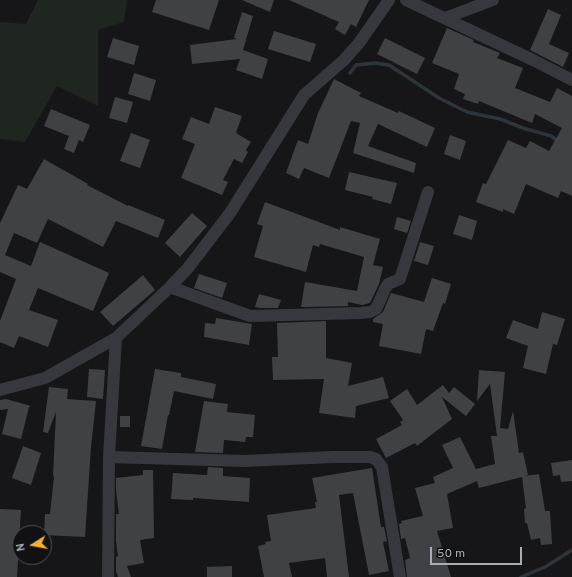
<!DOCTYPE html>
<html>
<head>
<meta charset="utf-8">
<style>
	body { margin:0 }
	#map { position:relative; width:572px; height:577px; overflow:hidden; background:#161618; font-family:Overpass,sans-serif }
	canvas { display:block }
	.north { position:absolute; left:12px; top:525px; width:40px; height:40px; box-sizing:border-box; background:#111113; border:1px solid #4d4f55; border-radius:50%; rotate:259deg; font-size:11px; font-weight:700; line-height:16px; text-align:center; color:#a8adb8 }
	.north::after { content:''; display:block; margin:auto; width:14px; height:18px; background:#f2b134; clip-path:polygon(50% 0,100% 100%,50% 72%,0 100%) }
	.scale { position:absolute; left:430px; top:547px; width:92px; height:18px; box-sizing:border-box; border:2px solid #a8adb8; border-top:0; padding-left:5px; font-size:12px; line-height:14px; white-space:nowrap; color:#a8adb8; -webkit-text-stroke:3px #111113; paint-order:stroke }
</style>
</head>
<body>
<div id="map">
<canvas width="572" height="577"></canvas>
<div class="north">N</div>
<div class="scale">50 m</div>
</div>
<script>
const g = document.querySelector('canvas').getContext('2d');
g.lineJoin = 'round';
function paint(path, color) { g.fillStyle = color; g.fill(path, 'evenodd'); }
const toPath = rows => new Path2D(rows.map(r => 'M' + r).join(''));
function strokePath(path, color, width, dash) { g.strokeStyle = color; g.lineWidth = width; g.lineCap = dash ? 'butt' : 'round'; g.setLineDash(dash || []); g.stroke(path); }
paint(toPath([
	[38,0,127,0,124,22,98,30,98,106,57,86,25,142,0,139,0,22,26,24]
]), '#1e261f');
strokePath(toPath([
	[350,73,356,65,375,63,389,65,439,98,467,112,500,119,523,128,551,136,558,141],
	[521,577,545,567,572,550]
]), '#2c353c', 3.5);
paint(toPath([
	[156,0,219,0,209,30,152,12],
	[242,0,274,0,270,12],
	[289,0,369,0,356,27,351,24,345,35,335,29,339,22],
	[548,9,561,15,549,44,569,53,563,67,530,50],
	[242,12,253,16,243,50,268,59,262,79,236,70,240,59,192,64,190,45,237,39,234,38],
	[447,28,474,40,473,42,500,53,497,58,523,68,515,88,550,102,557,88,572,96,572,196,561,191,558,198,526,184,514,214,503,209,503,212,476,202,483,183,486,184,508,140,526,148,530,141,549,151,562,128,535,114,532,123,479,101,478,104,463,99,465,94,454,89,459,74,432,63],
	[274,31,316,44,310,62,268,49],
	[113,38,139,46,134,65,107,57],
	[385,38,425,58,417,74,377,54],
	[134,73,156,80,150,101,128,94],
	[334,79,361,93,359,96,398,113,399,111,435,128,427,147,378,124,368,146,416,163,414,173,353,153,360,123,351,121,329,178,304,168,299,179,286,173,298,140,308,144,318,113],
	[115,97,133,102,127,123,109,118],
	[215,107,242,116,236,133,251,142,246,150,248,152,242,163,234,159,223,180,228,182,222,195,181,178,195,144,182,139,191,117,209,124],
	[51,109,90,125,83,142,79,140,74,153,64,149,69,136,44,126],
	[131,133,150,140,140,168,120,161],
	[450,135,466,141,460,160,444,154],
	[44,159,88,184,87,185,128,206,128,205,165,220,158,238,116,221,103,247,48,219,37,243,14,233,5,255,31,266,40,242,109,273,93,311,38,288,29,310,58,320,48,347,19,336,14,348,0,342,0,321,16,279,0,272,0,223,18,185,27,189],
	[349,172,397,183,391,204,372,199,373,197,345,190],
	[265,202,340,230,340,227,380,239,373,265,383,267,379,284,370,303,362,305,348,302,348,306,301,307,305,282,357,291,364,257,320,244,319,247,313,245,306,272,254,257,263,226,257,224],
	[192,213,207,226,180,257,165,243],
	[459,215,477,221,472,240,453,234],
	[397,217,411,221,407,233,394,229],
	[420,242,434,246,428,265,414,261],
	[199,274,227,283,222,298,194,288],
	[143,275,155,290,113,326,100,312],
	[432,278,451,284,445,304,443,303,433,331,426,329,421,354,379,346,383,324,373,322,373,319,383,312,391,293,424,302],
	[259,294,281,300,278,308,260,308,255,307],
	[542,312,565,319,557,345,553,344,546,374,523,368,528,346,506,338,513,320,538,329],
	[216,318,252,324,249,345,204,337,205,323,215,324],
	[326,321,326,358,352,363,348,386,383,377,389,398,356,406,355,418,319,413,324,379,273,380,272,357,278,357,277,323],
	[89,369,105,370,103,399,87,397],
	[155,369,181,373,181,377,216,384,213,399,174,391,169,415,168,415,162,449,141,446],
	[479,370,505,372,500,428,508,429,513,411,519,453,523,452,528,475,525,476,539,474,545,511,550,511,552,544,541,545,540,538,531,540,527,523,525,523,524,509,526,508,522,477,479,488,477,481,447,494,453,528,437,531,451,577,407,577,405,560,410,558,405,538,401,539,399,524,402,523,401,521,423,516,415,488,435,483,433,477,453,468,442,445,460,437,476,469,495,464,491,436,497,436,490,384,477,401],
	[443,385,449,393,454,387,475,404,466,416,442,397,452,419,417,446,415,443,386,458,376,439,402,425,400,422,403,420,390,401,407,389,417,405],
	[49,387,68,389,67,399,96,401,91,447,85,537,44,535,45,514,50,514,54,476,53,476,56,412,48,433,43,432],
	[6,399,31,406,29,407,21,439,2,434,8,409,0,410,0,400],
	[204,401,228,404,227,412,255,415,253,437,246,437,245,442,224,440,223,453,195,452],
	[120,416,130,416,130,427,120,427],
	[23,446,41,453,31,485,12,478],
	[572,460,572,481,561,482,560,475,553,476,551,463],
	[208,467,223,468,223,476,250,478,249,502,193,498,193,500,171,499,173,473,207,475],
	[372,468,381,527,384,527,387,541,383,542,389,571,369,575,353,493,339,495,349,577,327,577,325,558,289,563,292,577,264,577,258,546,266,544,265,542,271,541,267,515,316,508,315,502,317,502,312,478],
	[143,470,153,470,154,538,140,540,144,563,127,566,131,577,118,577,116,571,116,557,118,556,116,541,116,514,119,514,116,490,116,478,143,475],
	[0,509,21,510,17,577,0,577],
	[232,566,232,577,207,577,207,567]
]), '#404145');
strokePath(toPath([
	[406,0,533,60,572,80],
	[445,18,493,0],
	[170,287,250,316,360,313,370,312,376,309,385,289,388,284,400,279,428,192],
	[0,390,45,378,116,338,170,287,188,268,230,213,304,95,344,60,359,43,389,0],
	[109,457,244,461,333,457,370,457,376,459,382,467,400,577],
	[108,577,109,457,116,338]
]), '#37383d', 12);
</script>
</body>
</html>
